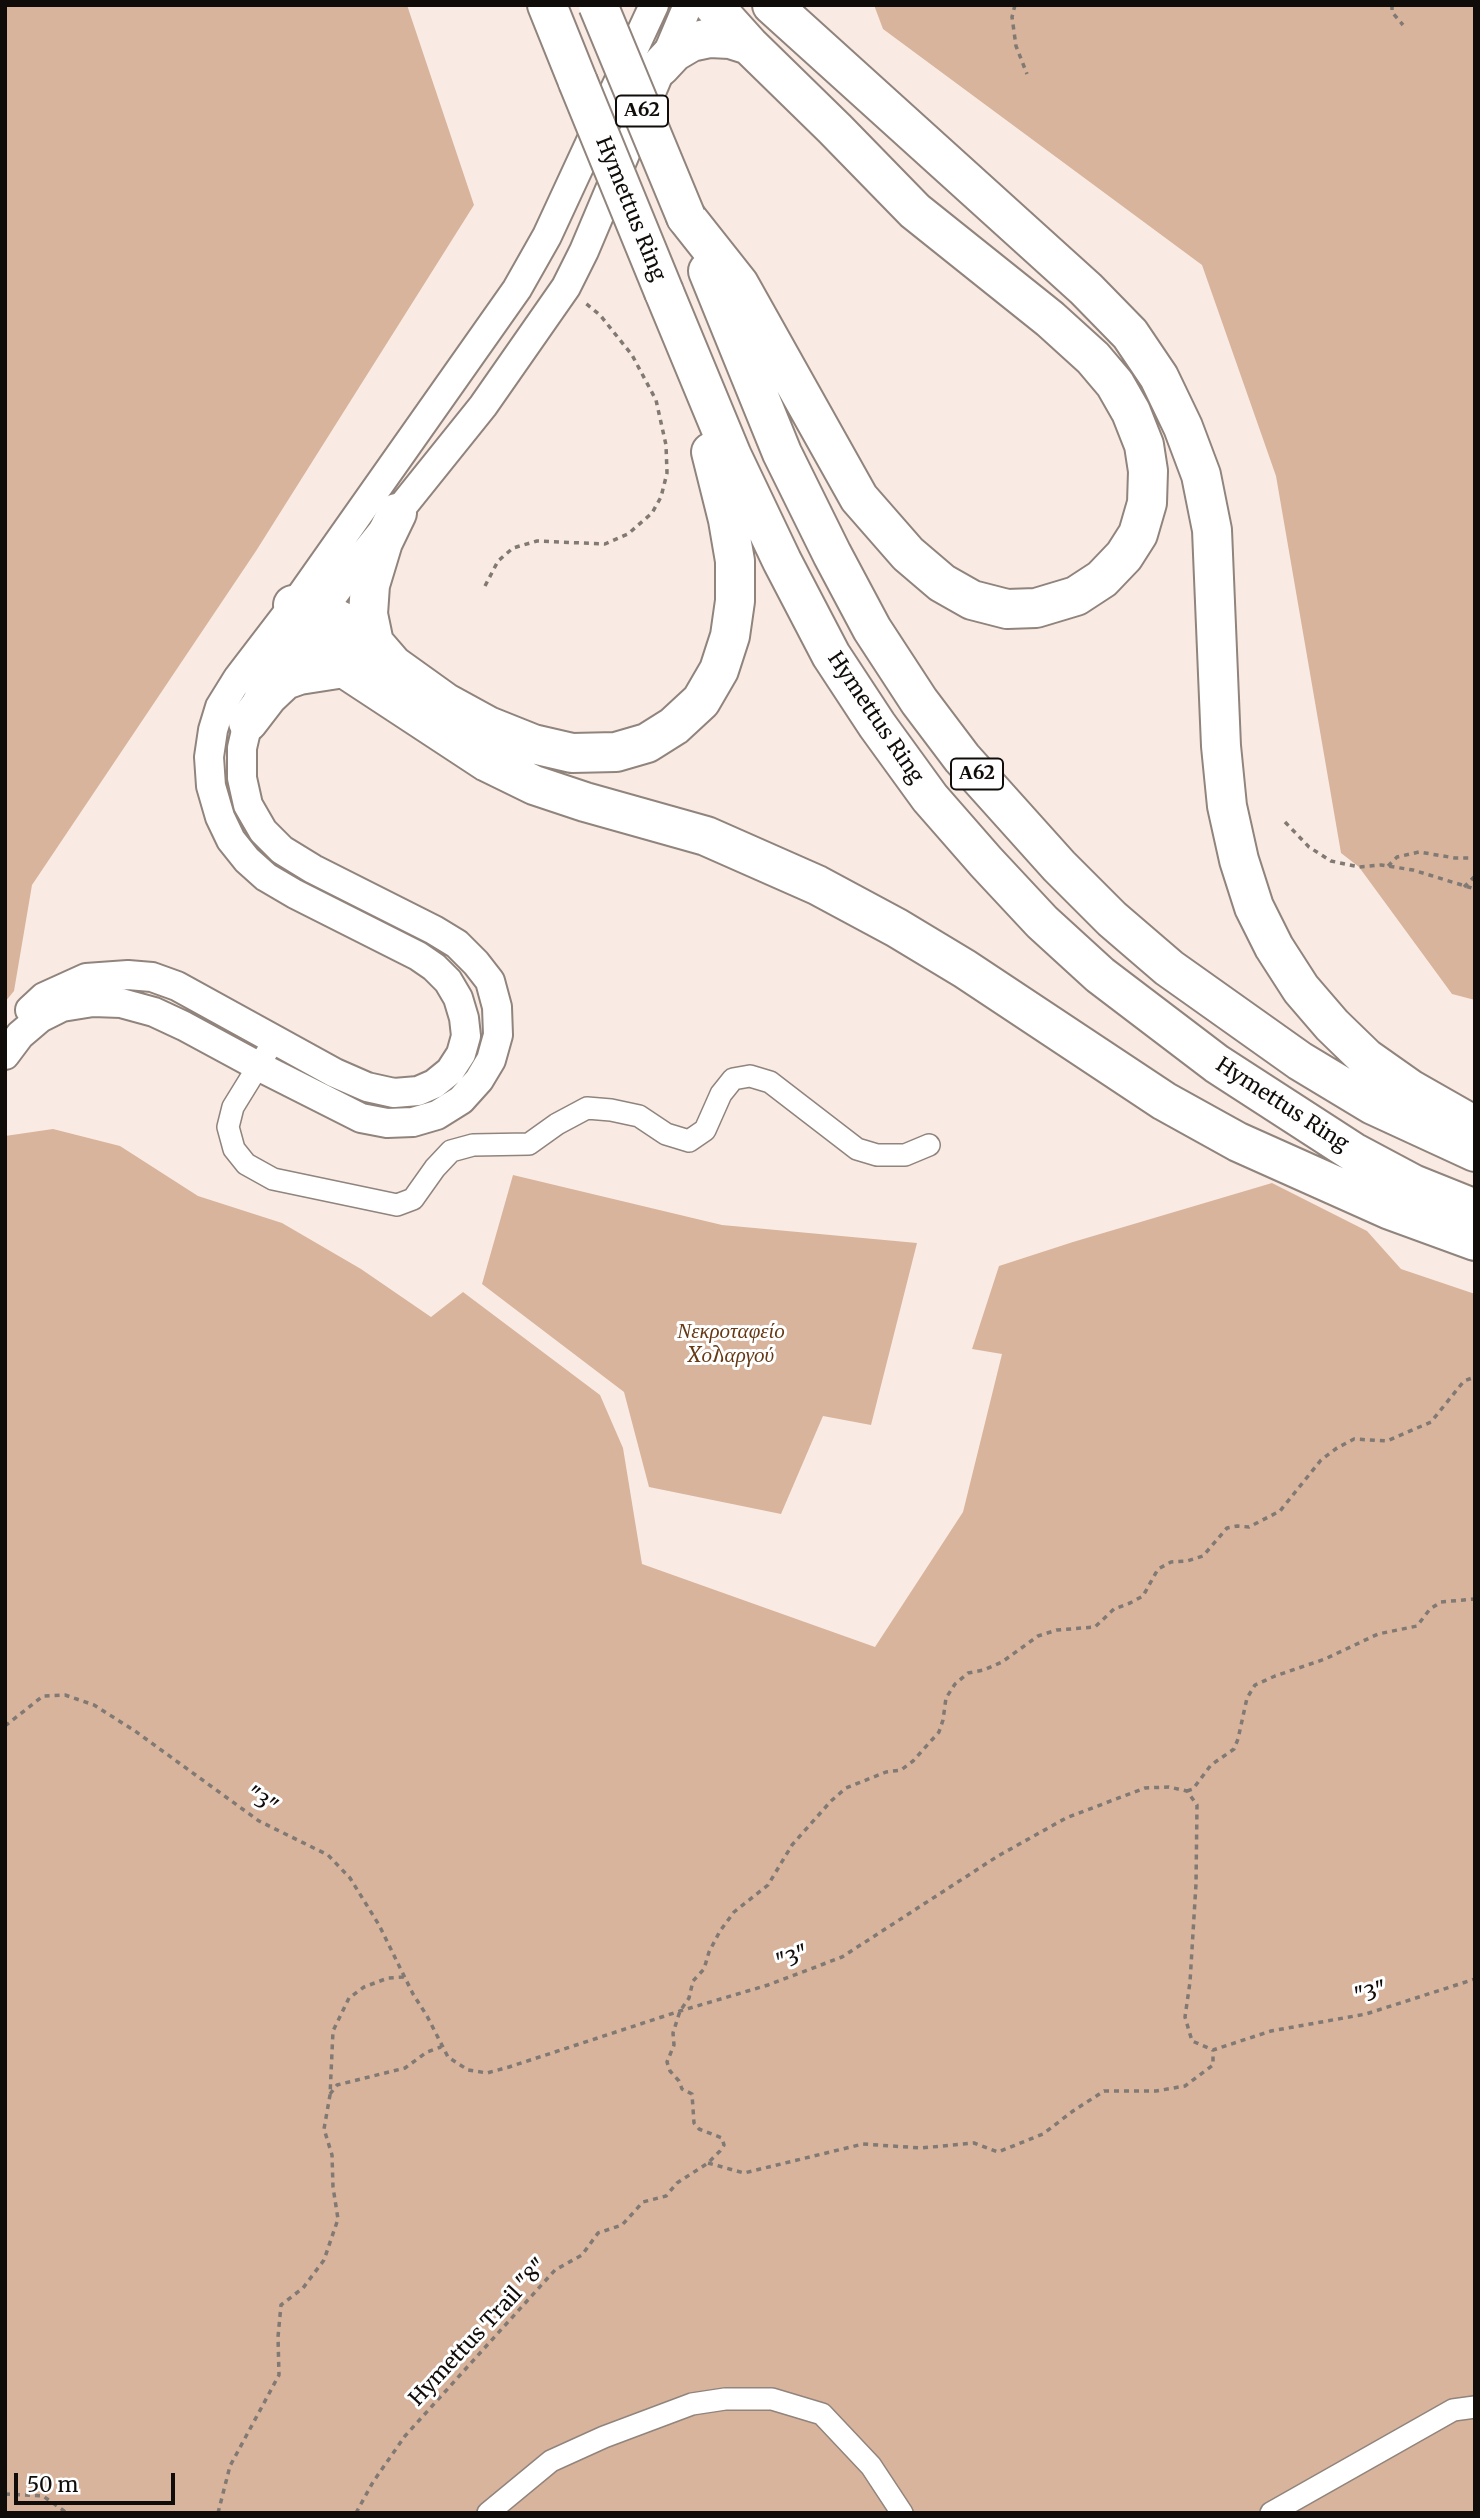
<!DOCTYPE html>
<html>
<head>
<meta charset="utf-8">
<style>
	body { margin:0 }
	#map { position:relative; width:1480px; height:2518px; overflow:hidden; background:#f9ebe3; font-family:Merriweather,serif }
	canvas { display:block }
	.frame { position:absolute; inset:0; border:7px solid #100c09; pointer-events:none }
	.scale { position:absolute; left:14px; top:2473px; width:161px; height:32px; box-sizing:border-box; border:4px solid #100c09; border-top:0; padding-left:9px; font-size:21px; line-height:24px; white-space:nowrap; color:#100c09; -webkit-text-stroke:5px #fff; paint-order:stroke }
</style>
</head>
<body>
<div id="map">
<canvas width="1480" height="2518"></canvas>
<div class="frame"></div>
<div class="scale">50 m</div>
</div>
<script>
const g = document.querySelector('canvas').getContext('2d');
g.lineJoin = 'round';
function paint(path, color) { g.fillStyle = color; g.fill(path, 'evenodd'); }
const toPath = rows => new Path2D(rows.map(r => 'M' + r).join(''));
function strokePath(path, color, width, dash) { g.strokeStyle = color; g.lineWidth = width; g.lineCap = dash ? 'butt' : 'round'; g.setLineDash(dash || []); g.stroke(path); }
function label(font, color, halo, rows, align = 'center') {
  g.font = font + ' Merriweather,serif'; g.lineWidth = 6; g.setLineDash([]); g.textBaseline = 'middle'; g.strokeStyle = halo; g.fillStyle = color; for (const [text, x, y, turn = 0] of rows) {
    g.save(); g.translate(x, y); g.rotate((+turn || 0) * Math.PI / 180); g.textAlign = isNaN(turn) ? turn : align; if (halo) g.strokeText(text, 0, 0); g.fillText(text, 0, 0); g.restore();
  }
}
paint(toPath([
	[5,5,407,5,474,205,256,551,32,885,14,991,5,1002],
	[874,5,1475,5,1475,1000,1452,994,1359,867,1341,853,1276,476,1202,265,883,29],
	[53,1129,120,1146,198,1196,282,1223,361,1269,431,1317,463,1292,600,1395,623,1448,642,1564,875,1647,963,1512,1002,1354,972,1349,999,1266,1073,1242,1272,1183,1367,1231,1401,1269,1475,1294,1475,2513,5,2513,5,1136],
	[513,1175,722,1225,917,1243,871,1425,823,1416,781,1514,649,1487,624,1392,482,1284]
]), '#d9b49c');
const minor = toPath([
	[275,1039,233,1107,228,1127,234,1149,246,1164,273,1179,397,1205,413,1199,435,1168,451,1151,473,1145,529,1144,557,1124,587,1108,611,1110,639,1116,666,1134,689,1141,705,1130,721,1094,733,1079,750,1076,770,1082,857,1149,877,1155,905,1155,929,1145],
	[488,2513,551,2461,604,2437,692,2404,725,2399,772,2399,822,2414,871,2466,902,2513],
	[1271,2513,1453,2410,1475,2407]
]);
const tertiary = toPath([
	[30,1010,44,997,86,978,128,975,152,977,177,986,335,1073,367,1087,394,1093,418,1091,434,1084,450,1071,461,1054,466,1036,464,1018,458,998,448,981,434,967,418,956,295,894,266,877,247,860,231,840,220,817,211,786,209,757,213,730,220,707,238,678,300,597,517,289,547,236,654,5],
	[5,1055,20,1035,40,1018,62,1007,93,1002,121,1003,154,1012,184,1026,258,1066,361,1118,387,1123,413,1122,437,1115,461,1100,479,1080,491,1060,498,1035,497,1007,490,981,476,963,457,944,434,930,313,869,282,850,263,831,248,805,242,778,242,748,248,722,262,690,357,563,483,406,566,287,584,251,688,5]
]);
const motorway = toPath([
	[547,5,578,82],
	[772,5,1086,289,1130,334,1159,377,1183,427,1201,475,1212,530,1221,746,1227,806,1239,860,1254,907,1274,947,1301,989,1332,1025,1366,1058,1410,1089,1475,1126],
	[660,67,674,52,691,42,710,38,730,39,749,45],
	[686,217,739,284,859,498,908,554,942,583,972,600,1007,609,1036,608,1076,596,1102,579,1124,556,1138,534,1147,503,1148,471,1144,445,1131,412,1115,384,1093,358,1050,319,915,211,835,129,749,45,713,5],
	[708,271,782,453,832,554,872,629,919,701,962,758,1059,866,1112,919,1169,968,1300,1061,1373,1105,1475,1152],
	[664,292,732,456,782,561,831,655,877,725,930,798,986,862,1042,922,1100,975,1217,1064,1353,1152,1413,1184,1475,1209],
	[293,605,318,642,344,668,487,762,534,785,585,802,706,836,817,885,897,928,965,969,1164,1101,1238,1142,1390,1210,1475,1241],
	[293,605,321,611,343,622,374,643,393,665,446,703,488,726,533,744,572,753,616,752,647,743,674,726,701,701,719,670,730,636,735,601,735,561,728,520,711,452],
	[374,643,368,614,370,585,383,542,397,513],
	[248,722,268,696,285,680,299,675,344,668]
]);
strokePath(minor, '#90847c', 24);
strokePath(tertiary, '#90847c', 32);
strokePath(motorway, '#90847c', 42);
strokePath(toPath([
	[1015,5,1012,17,1016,46,1027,74],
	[1392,5,1392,12,1403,25],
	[485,586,498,561,513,548,537,541,605,544,628,534,652,513,661,497,667,473,666,445,656,400,632,355,600,315,584,302],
	[1285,822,1309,847,1331,861,1359,867,1381,865,1413,870,1475,889],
	[1388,866,1397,857,1419,852,1455,858,1475,858],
	[1464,887,1475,876],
	[5,1726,43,1696,65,1695,94,1705,135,1731,259,1821,328,1855,350,1878,379,1925,413,1994,427,2016,448,2057,468,2070,487,2073,509,2067,680,2011,768,1985,842,1957,998,1856,1066,1818,1145,1788,1169,1787,1187,1791,1197,1805,1196,1884,1190,1982,1185,2017,1192,2041,1213,2050,1271,2031,1366,2014,1475,1979],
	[1187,1791,1193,1789,1211,1765,1234,1749,1238,1739,1247,1698,1255,1685,1275,1676,1325,1659,1378,1634,1417,1626,1430,1609,1441,1602,1475,1599],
	[330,2094,337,2085,405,2068,427,2052,441,2047],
	[708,2163,744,2173,863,2144,921,2148,974,2143,998,2152,1043,2134,1073,2111,1104,2091,1156,2091,1185,2086,1213,2065,1213,2050],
	[5,2494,43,2496,67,2513],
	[218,2513,230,2466,279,2375,278,2337,281,2305,303,2288,324,2260,338,2219,333,2187,332,2155,324,2129,330,2095,333,2031,349,1998,364,1987,388,1978,405,1977],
	[356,2513,373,2482,405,2436,555,2270,582,2255,598,2233,622,2225,643,2202,666,2196,677,2183,708,2163,720,2151,724,2145,722,2138,699,2129,694,2123,692,2094,682,2089,679,2081,670,2071,667,2062,674,2045,673,2033,680,2011,689,1998,693,1981,704,1969,709,1952,720,1931,734,1912,768,1885,792,1845,831,1801,846,1788,886,1772,901,1770,913,1761,939,1732,943,1720,946,1698,955,1684,968,1673,984,1670,1002,1662,1038,1636,1057,1630,1095,1627,1114,1609,1130,1603,1143,1596,1158,1569,1171,1562,1187,1561,1203,1556,1227,1528,1237,1526,1249,1527,1280,1511,1321,1460,1337,1448,1354,1439,1387,1441,1431,1422,1464,1381,1475,1377]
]), '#817973', 3.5, [5, 5]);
strokePath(minor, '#fff', 21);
strokePath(tertiary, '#fff', 28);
strokePath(motorway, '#fff', 38);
const motorwayBridge = toPath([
	[598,5,686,217],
	[578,82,664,292]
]);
strokePath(motorwayBridge, '#90847c', 42, []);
strokePath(motorwayBridge, '#fff', 38);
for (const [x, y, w] of [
	[642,111,52],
	[977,774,52]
]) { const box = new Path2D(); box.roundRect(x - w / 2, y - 15.5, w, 31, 5); g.fillStyle = '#fff'; g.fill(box); strokePath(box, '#100c09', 2); }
label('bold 19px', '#100c09', null, [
	["Α62",642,111],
	["Α62",977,774]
]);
label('21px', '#100c09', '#fff', [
	["Hymettus Ring",630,209,68],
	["Hymettus Ring",875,718,56],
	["Hymettus Ring",1282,1105,33],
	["\"3\"",261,1802,33],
	["\"3\"",793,1959,-21],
	["\"3\"",1371,1994,-15],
	["Hymettus Trail \"8\"",479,2333,-47]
]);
label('italic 21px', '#663814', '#fff', [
	["Νεκροταφείο",731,1332],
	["Χολαργού",731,1356]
]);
</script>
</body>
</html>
